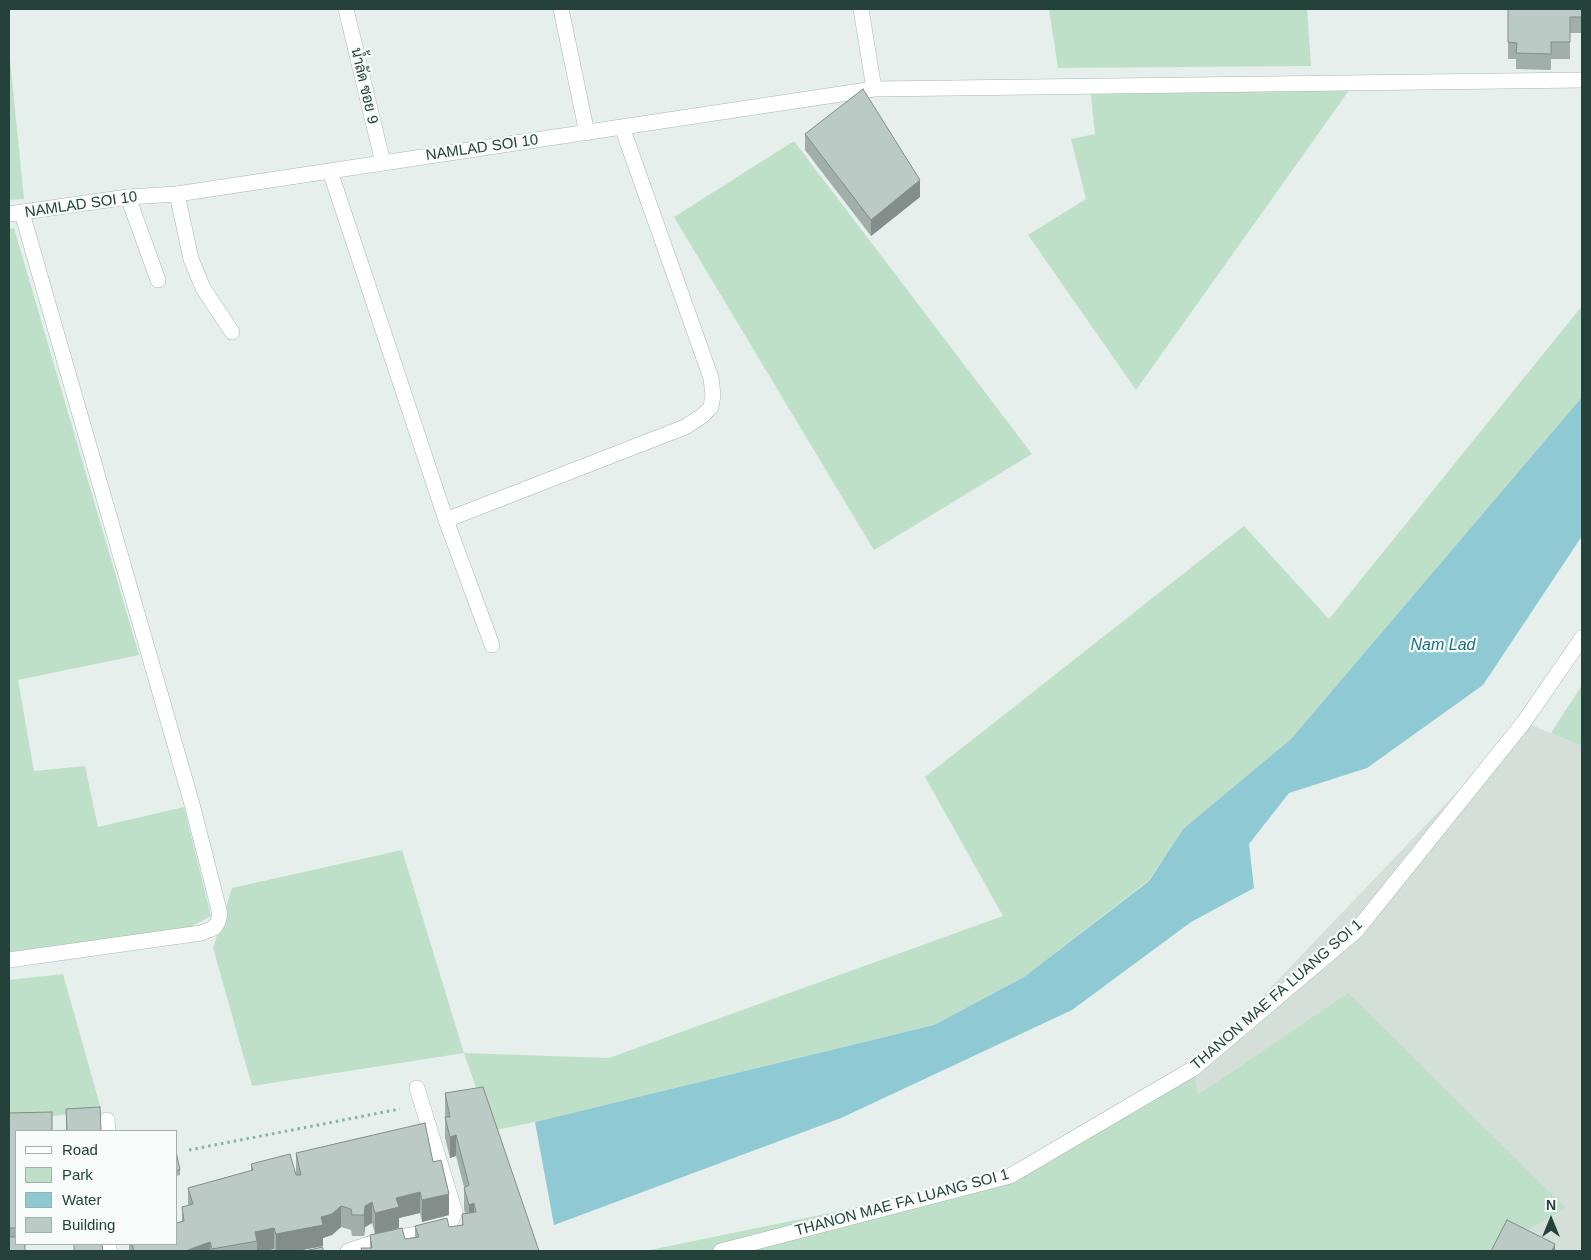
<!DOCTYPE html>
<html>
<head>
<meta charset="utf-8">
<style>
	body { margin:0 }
	#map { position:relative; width:1591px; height:1260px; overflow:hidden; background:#e6efeb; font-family:Helvetica,sans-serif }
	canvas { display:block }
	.frame { position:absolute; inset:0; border:10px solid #24423a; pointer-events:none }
	.legend { position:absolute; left:15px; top:1130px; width:162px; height:115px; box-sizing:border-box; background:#f7fbf9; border:1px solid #a3b1ad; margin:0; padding:6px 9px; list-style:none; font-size:15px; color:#24423a }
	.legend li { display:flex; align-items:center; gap:10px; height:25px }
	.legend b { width:25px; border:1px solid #a3b1ad }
	.north { position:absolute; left:1526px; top:1195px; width:50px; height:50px; -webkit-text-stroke:4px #f7fbf9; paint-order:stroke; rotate:0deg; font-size:14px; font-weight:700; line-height:20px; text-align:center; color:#24423a }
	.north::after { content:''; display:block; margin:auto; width:18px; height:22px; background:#24423a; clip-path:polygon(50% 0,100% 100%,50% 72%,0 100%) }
</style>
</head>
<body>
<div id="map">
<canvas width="1591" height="1260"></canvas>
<div class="frame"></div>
<ul class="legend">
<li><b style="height:6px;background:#fff"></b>Road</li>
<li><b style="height:14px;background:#bfe0c8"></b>Park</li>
<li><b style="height:14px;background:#8ec9d4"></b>Water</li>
<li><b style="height:14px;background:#bbcac4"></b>Building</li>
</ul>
<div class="north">N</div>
</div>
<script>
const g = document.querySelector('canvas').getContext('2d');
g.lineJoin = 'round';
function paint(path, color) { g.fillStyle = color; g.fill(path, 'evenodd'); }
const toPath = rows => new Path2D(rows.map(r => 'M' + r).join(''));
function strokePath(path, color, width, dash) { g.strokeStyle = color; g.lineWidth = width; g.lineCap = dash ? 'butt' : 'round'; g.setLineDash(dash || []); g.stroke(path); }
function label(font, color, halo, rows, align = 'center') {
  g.font = font + ' Helvetica,Sarabun,sans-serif'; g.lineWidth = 4.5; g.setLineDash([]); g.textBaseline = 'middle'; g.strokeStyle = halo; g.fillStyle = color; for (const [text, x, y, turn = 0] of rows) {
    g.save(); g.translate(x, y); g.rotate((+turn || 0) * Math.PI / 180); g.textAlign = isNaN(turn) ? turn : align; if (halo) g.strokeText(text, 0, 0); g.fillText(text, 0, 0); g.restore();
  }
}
paint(toPath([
	[1524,722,1582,746,1582,1251,1217,1251,1194,1068]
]), '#d4dfda');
paint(toPath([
	[1049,9,1307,9,1311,66,1058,68],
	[9,50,24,199,9,200],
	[1355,82,1136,390,1028,235,1086,199,1071,139,1095,134,1090,86],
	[794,141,1032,454,874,550,674,217],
	[14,228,139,655,18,680,34,771,85,766,98,827,184,807,211,916,187,929,9,952,9,229],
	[1582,306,1582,397,1291,739,1183,829,1149,880,1024,977,934,1025,535,1122,491,1131,464,1053,252,1086,213,948,232,888,402,850,464,1053,609,1058,1003,916,925,777,1244,526,1329,619],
	[1582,685,1582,746,1551,733],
	[63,974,101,1109,9,1123,9,980],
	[1348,993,1566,1208,1490,1251,645,1251,1010,1176,1194,1068,1198,1095]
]), '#bfe0c8');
paint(toPath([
	[1582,397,1582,536,1483,685,1367,768,1289,793,1249,844,1254,888,1191,922,1072,1010,841,1118,554,1225,535,1122,934,1025,1024,977,1149,881,1183,829,1291,739]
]), '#8ec9d4');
const lane = toPath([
	[177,194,191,259,203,288,232,332],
	[128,197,158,280],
	[107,1120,108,1131],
	[109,1244,109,1251],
	[348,1251,378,1241,437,1230,449,1225,455,1212,417,1088]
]);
const street = toPath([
	[346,9,383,163],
	[561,9,587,133],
	[874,89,1582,80],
	[330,171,446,520,685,427,702,416,711,407,713,395,711,378,622,127],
	[9,214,128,197,177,194,874,89,861,9],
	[446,520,492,645],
	[9,960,201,933,214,928,218,922,220,914,192,804,22,213],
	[721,1251,1010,1176,1194,1068,1356,931,1524,722,1582,638]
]);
strokePath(lane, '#a8b8b2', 16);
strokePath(street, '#a8b8b2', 16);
strokePath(toPath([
	[189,1150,400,1109]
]), '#86b3a5', 3, [2.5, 4]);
strokePath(lane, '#fff', 15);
strokePath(street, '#fff', 15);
paint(toPath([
	[1508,9,1582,9,1582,33,1570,33,1570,59,1551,59,1551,70,1516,69,1516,59,1508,59],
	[805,134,920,197,871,236,805,150],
	[445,1093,539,1251,361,1251,361,1248,370,1248,370,1235,375,1234,372,1223,365,1227,364,1236,352,1236,351,1230,341,1227,332,1235,323,1238,323,1246,297,1251,275,1251,274,1249,266,1251,129,1251,129,1244,176,1244,182,1221,182,1207,188,1206,188,1188,251,1171,251,1164,296,1172,296,1153,433,1162,449,1215,422,1222,420,1213,399,1218,399,1228,377,1234,405,1239,415,1237,415,1226,449,1227,462,1225,462,1214,465,1213,464,1209,464,1187,456,1156,450,1158,445,1138],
	[66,1109,101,1131,66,1131],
	[9,1113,16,1131,16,1244,9,1251],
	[176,1151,180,1170,180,1175,176,1176]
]), '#a1aea9');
paint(toPath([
	[920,180,920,197,871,236,871,220],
	[456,1135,456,1156,450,1158,450,1137],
	[420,1192,420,1213,399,1218,399,1228,375,1234,375,1213,396,1198],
	[449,1194,449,1215,422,1222,422,1200],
	[372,1202,372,1223,365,1227,364,1236,364,1215,365,1206],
	[474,1203,474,1225,469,1226,469,1205],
	[341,1206,341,1227,332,1235,323,1238,323,1246,297,1251,276,1251,276,1234,321,1217],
	[274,1228,274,1249,266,1251,257,1251,257,1241,255,1232],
	[210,1242,210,1251,188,1251,188,1250],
	[1555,1244,1555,1251,1552,1251]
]), '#838d89');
const building = toPath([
	[1508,9,1582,9,1582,17,1570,17,1570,42,1551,42,1551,54,1516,53,1517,43,1508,42,1508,9],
	[863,89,920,180,871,220,805,134,863,89],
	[483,1087,539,1251,362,1251,361,1248,372,1248,370,1235,402,1228,405,1239,419,1237,415,1226,447,1218,449,1227,463,1225,462,1214,476,1212,474,1203,469,1205,464,1188,469,1185,456,1135,450,1137,445,1117,450,1117,445,1093,483,1087],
	[100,1107,101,1131,67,1131,66,1109,100,1107],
	[52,1112,52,1131,16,1131,16,1228,9,1228,9,1113,52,1112],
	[425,1123,433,1162,441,1160,449,1194,422,1200,420,1192,396,1198,399,1207,375,1213,372,1202,365,1206,364,1215,352,1215,351,1209,341,1206,332,1214,321,1217,323,1225,276,1234,274,1228,255,1232,257,1241,212,1249,210,1242,188,1250,189,1251,134,1251,132,1244,176,1244,176,1223,184,1221,182,1207,193,1204,188,1188,253,1170,251,1164,290,1154,296,1175,301,1175,296,1153,425,1123],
	[176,1151,180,1170,176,1170,176,1151],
	[1507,1220,1555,1244,1552,1251,1491,1251,1507,1220],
	[9,1237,16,1237,16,1244,25,1244,25,1251,9,1251,9,1237],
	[74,1244,102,1244,103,1251,74,1251,74,1244],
	[322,1247,324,1251,305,1251,322,1247]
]);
paint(building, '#bbcac4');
strokePath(building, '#838d89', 1);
label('15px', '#24423a', '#f7fbf9', [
	["น้ำลัด ซอย 9",364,86,77],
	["NAMLAD SOI 10",482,148,-8],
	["NAMLAD SOI 10",81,205,-8],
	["THANON MAE FA LUANG SOI 1",1277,995,-41],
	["THANON MAE FA LUANG SOI 1",902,1203,-15]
]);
label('italic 16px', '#1c6f80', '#f7fbf9', [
	["Nam Lad",1443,646]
]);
</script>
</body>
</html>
